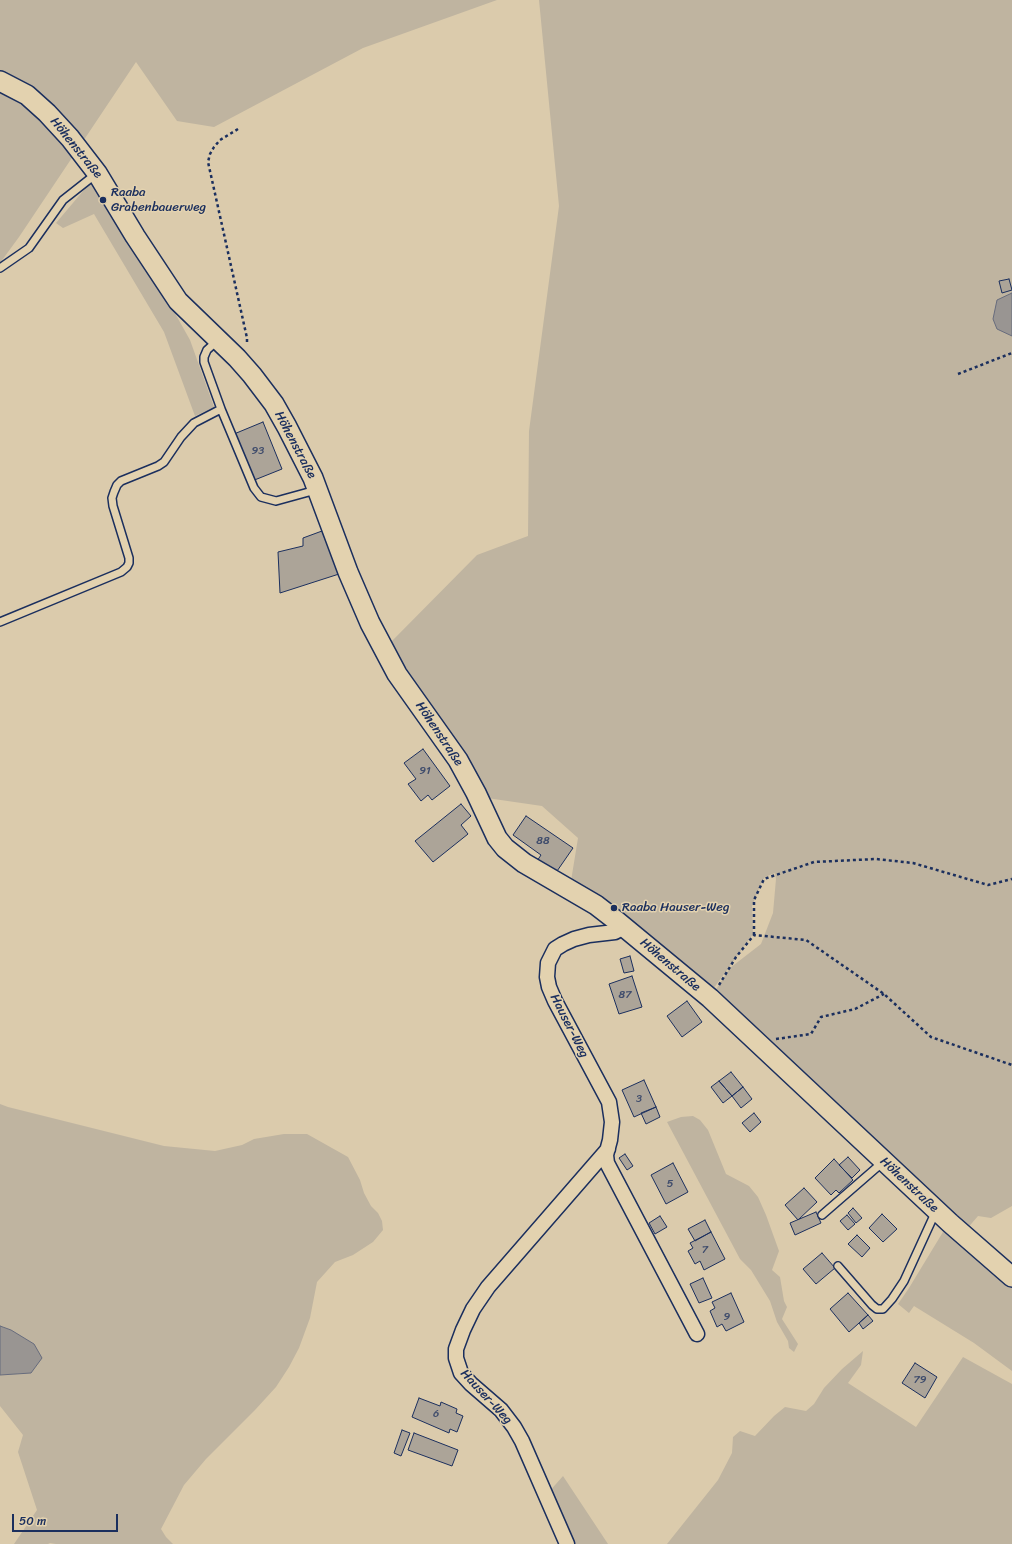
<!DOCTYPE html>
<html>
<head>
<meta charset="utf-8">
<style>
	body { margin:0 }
	#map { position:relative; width:1012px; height:1544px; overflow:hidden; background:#dbcbac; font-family:Sriracha,sans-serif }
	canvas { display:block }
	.scale { position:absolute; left:12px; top:1514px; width:106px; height:18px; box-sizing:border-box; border:2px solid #1b2f5e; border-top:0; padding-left:5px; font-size:12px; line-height:14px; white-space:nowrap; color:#1b2f5e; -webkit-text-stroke:3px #e3d2af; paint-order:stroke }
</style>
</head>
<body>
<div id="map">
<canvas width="1012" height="1544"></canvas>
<div class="scale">50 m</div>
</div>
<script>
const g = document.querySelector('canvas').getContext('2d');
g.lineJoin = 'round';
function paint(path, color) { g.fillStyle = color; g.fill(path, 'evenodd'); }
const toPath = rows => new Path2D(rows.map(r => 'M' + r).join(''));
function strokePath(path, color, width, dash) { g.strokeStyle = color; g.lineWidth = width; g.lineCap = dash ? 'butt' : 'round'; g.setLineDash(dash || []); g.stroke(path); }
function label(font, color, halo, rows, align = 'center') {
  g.font = font + ' Sriracha,sans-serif'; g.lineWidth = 3; g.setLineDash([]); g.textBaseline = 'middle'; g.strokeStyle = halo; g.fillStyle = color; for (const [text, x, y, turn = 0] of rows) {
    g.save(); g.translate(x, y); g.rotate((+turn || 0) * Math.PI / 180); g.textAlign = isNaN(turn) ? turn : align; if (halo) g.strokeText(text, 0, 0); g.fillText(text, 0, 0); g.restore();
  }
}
paint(toPath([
	[0,0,497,0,363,48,214,127,177,121,136,62,19,237,0,263],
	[539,0,1012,0,1012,1206,991,1218,978,1216,966,1230,713,994,730,968,761,944,773,913,776,879,775,873,765,877,762,881,752,906,753,934,711,992,571,881,578,838,542,806,487,798,402,669,391,642,477,555,528,536,529,431,559,206],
	[89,184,95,184,174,305,172,308,190,340,214,407,195,416,164,332,94,214,63,228,56,223],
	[0,1104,8,1107,164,1146,215,1151,242,1145,254,1139,284,1134,307,1134,348,1157,360,1180,364,1193,371,1206,378,1213,382,1221,383,1230,373,1242,353,1255,335,1262,317,1282,310,1318,299,1348,289,1367,276,1387,255,1410,206,1459,184,1485,161,1529,166,1537,173,1544,56,1544,50,1543,48,1544,14,1544,37,1510,18,1452,23,1435,0,1406,0,1375,31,1373,11,1330,0,1326],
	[693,1116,700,1120,708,1130,726,1174,749,1186,758,1197,766,1215,779,1251,772,1270,780,1277,784,1301,787,1307,782,1319,798,1344,794,1352,789,1348,788,1341,777,1322,770,1301,751,1270,740,1259,667,1122,681,1117],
	[946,1227,1012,1283,1012,1371,974,1343,914,1306,909,1313,898,1304,909,1288],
	[863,1351,861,1365,848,1383,916,1427,963,1357,1012,1384,1012,1544,667,1544,718,1480,732,1453,733,1437,740,1431,755,1436,774,1416,785,1407,806,1411,814,1404,824,1388,842,1369],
	[563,1476,608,1544,571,1544,548,1493]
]), '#bfb4a0');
const water = toPath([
	[1012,293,1012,336,997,329,993,319,997,300,1012,293],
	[0,1326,11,1330,34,1344,42,1358,31,1373,0,1375,0,1326]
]);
paint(water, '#999592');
strokePath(water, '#676c7d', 1);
const building = toPath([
	[1009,279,1012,290,1002,293,999,281,1009,279],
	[263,422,282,469,252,481,234,434,263,422],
	[322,531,339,574,280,593,278,552,303,546,303,538,322,531],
	[423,749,450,786,432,800,428,795,421,801,408,784,416,779,404,763,423,749],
	[461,804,471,816,461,825,468,834,433,862,415,841,461,804],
	[526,816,573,848,555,874,537,861,541,855,513,835,526,816],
	[630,956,634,971,624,973,620,959,630,956],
	[632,976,642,1007,619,1014,609,984,632,976],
	[687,1001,702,1022,682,1037,667,1016,687,1001],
	[731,1072,743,1087,732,1096,719,1081,731,1072],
	[644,1080,656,1107,634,1117,622,1090,644,1080],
	[719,1081,732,1096,723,1103,711,1087,719,1081],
	[743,1087,752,1099,741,1108,732,1096,743,1087],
	[656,1107,660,1117,646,1124,641,1113,656,1107],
	[754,1113,761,1122,750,1132,742,1123,754,1113],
	[625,1154,633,1166,627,1170,619,1158,625,1154],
	[848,1157,860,1170,852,1178,839,1165,848,1157],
	[834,1159,853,1180,839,1193,836,1190,831,1195,815,1178,834,1159],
	[673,1163,688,1192,666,1204,651,1175,673,1163],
	[804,1188,817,1202,798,1220,785,1205,804,1188],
	[853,1208,862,1218,856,1223,848,1213,853,1208],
	[816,1212,821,1223,795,1235,790,1223,816,1212],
	[882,1214,897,1229,883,1242,869,1228,882,1214],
	[847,1215,855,1224,848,1230,840,1221,847,1215],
	[660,1216,667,1227,655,1234,649,1223,660,1216],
	[705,1220,711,1232,695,1241,688,1229,705,1220],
	[711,1232,725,1259,704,1270,700,1261,695,1264,688,1251,693,1248,690,1243,711,1232],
	[857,1235,870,1248,862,1257,848,1244,857,1235],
	[822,1253,835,1268,816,1284,803,1269,822,1253],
	[703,1278,712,1298,699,1303,690,1284,703,1278],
	[731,1293,744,1322,726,1331,722,1324,717,1327,710,1311,715,1308,712,1302,731,1293],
	[848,1293,868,1315,849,1332,830,1309,848,1293],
	[868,1315,873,1321,863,1329,859,1323,868,1315],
	[915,1363,937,1377,925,1398,902,1383,915,1363],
	[419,1398,440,1406,441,1402,457,1409,456,1413,463,1416,457,1432,450,1429,449,1433,412,1417,419,1398],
	[402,1430,410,1433,401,1456,394,1453,402,1430],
	[414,1433,458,1450,452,1466,408,1450,414,1433]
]);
paint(building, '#aca498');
strokePath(building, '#1b2f5e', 1);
const lane = toPath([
	[0,268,29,248,63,200,96,174],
	[221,409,254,488,261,497,276,501,316,490],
	[0,622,121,572,127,567,129,563,129,558,113,506,112,498,114,492,117,485,121,481,158,466,164,462,181,437,194,423,221,409,204,362,204,357,207,350,218,340],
	[822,1215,883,1162],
	[838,1266,872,1305,877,1309,883,1309,892,1299,904,1281,936,1211]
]);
const street = toPath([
	[624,927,615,932,589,935,574,939,563,944,555,949,548,963,547,977,549,987,555,1001,609,1102,612,1122,610,1140,606,1155,607,1163,697,1334],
	[567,1544,522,1441,514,1427,501,1410,471,1384,461,1373,456,1358,456,1349,463,1330,473,1309,488,1287,608,1149]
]);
const secondary = toPath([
	[0,81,27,95,47,113,70,138,97,173,135,236,178,301,237,358,252,375,274,404,287,427,313,478,348,572,370,623,397,674,458,760,476,793,497,838,505,848,524,863,596,905,618,922,710,998,950,1223,1012,1277]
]);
strokePath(lane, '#1b2f5e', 10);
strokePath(street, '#1b2f5e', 17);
strokePath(secondary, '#1b2f5e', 22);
strokePath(toPath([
	[238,129,220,140,214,147,210,154,208,162,247,338,247,345],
	[958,374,1012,353],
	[754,935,754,900,764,879,814,862,876,859,913,863,988,885,1012,879],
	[719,985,736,957,754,935,806,940,884,994,931,1037,1012,1065],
	[776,1039,811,1034,821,1017,855,1009,884,994]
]), '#1b2f5e', 2.5, [3, 3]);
strokePath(lane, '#e3d2af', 7);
strokePath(street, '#e3d2af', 14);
strokePath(secondary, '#e3d2af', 19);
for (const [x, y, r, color] of [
	[103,200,4,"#1b2f5e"],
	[614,908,4,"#1b2f5e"]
]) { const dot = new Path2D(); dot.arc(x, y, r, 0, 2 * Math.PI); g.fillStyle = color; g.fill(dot); strokePath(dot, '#e3d2af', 1.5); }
label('11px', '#3f4c6c', null, [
	["93",258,451],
	["91",425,771],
	["88",543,841],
	["87",625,995],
	["3",639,1099],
	["5",670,1184],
	["7",705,1250],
	["9",727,1317],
	["79",920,1380],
	["6",436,1414]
]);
label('13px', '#1b2f5e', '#e3d2af', [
	["Höhenstraße",76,148,51],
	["Höhenstraße",295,445,62],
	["Höhenstraße",439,734,56],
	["Höhenstraße",670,965,40],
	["Hauser-Weg",569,1026,63],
	["Höhenstraße",909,1185,43],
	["Hauser-Weg",486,1397,47]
]);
label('13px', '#1b2f5e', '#e3d2af', [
	["Raaba",111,193],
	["Grabenbauerweg",111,208],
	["Raaba Hauser-Weg",622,908]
], 'left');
</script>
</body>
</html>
